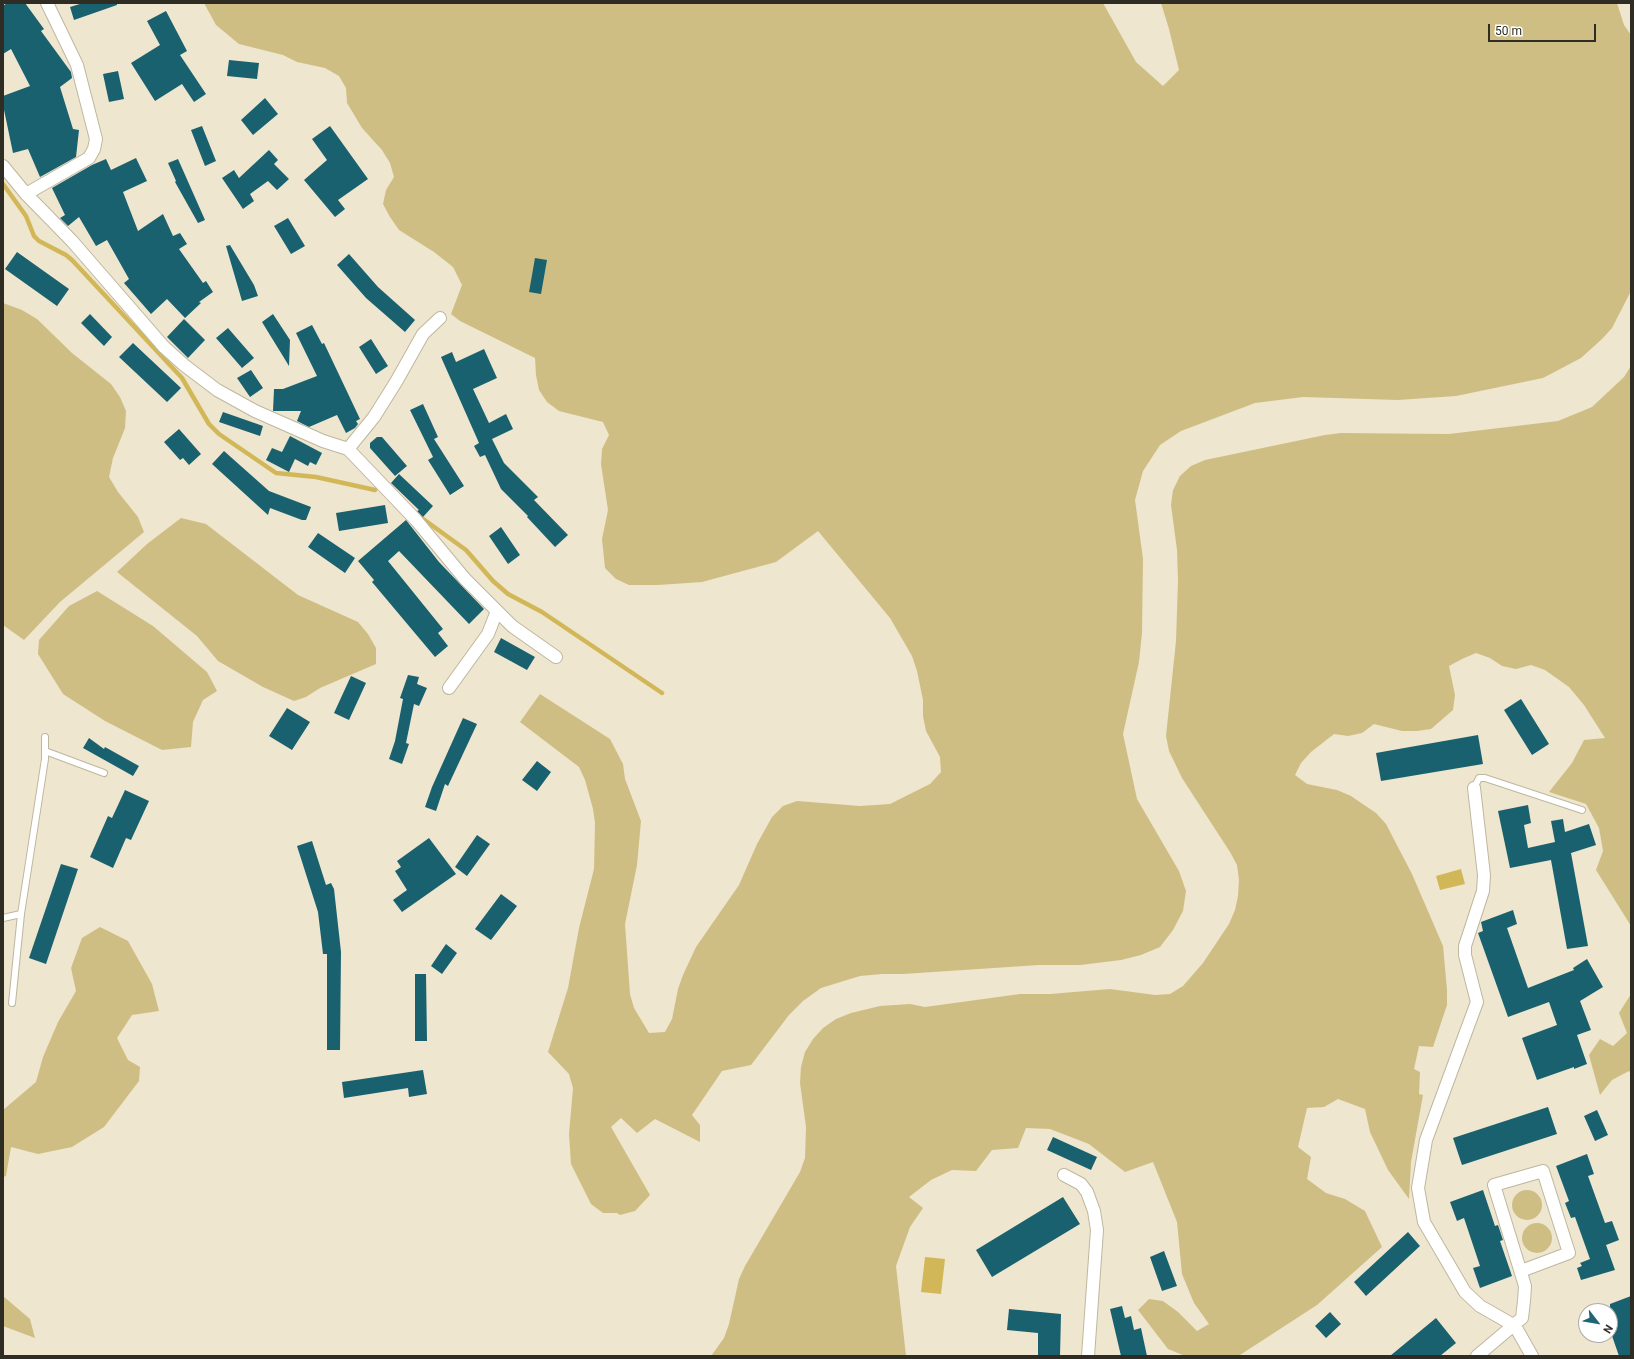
<!DOCTYPE html>
<html>
<head>
<meta charset="utf-8">
<style>
	body { margin:0 }
	#map { position:relative; width:1634px; height:1359px; overflow:hidden; background:#eee6ce; font-family:Roboto,sans-serif }
	canvas { display:block }
	.frame { position:absolute; inset:0; border:4px solid #2f2c23; pointer-events:none }
	.north { position:absolute; left:1578px; top:1303px; width:40px; height:40px; box-sizing:border-box; background:#fff; border:1px solid #acaba7; border-radius:50%; rotate:121deg; font-size:11px; font-weight:700; line-height:16px; text-align:center; color:#2f2c23 }
	.north::after { content:''; display:block; margin:auto; width:14px; height:18px; background:#1f6675; clip-path:polygon(50% 0,100% 100%,50% 72%,0 100%) }
	.scale { position:absolute; left:1488px; top:24px; width:108px; height:18px; box-sizing:border-box; border:2px solid #2f2c23; border-top:0; padding-left:5px; font-size:12px; line-height:14px; white-space:nowrap; color:#2f2c23; -webkit-text-stroke:3px #fff; paint-order:stroke }
</style>
</head>
<body>
<div id="map">
<canvas width="1634" height="1359"></canvas>
<div class="frame"></div>
<div class="north">N</div>
<div class="scale">50 m</div>
</div>
<script>
const g = document.querySelector('canvas').getContext('2d');
g.lineJoin = 'round';
function paint(path, color) { g.fillStyle = color; g.fill(path, 'evenodd'); }
const toPath = rows => new Path2D(rows.map(r => 'M' + r).join(''));
function strokePath(path, color, width, dash) { g.strokeStyle = color; g.lineWidth = width; g.lineCap = dash ? 'butt' : 'round'; g.setLineDash(dash || []); g.stroke(path); }
paint(toPath([
	[204,3,1103,3,1136,62,1163,86,1179,70,1169,29,1161,3,1617,3,1624,25,1631,35,1631,291,1612,328,1602,339,1581,358,1543,378,1456,396,1398,400,1303,397,1255,403,1181,431,1160,445,1143,471,1135,500,1143,559,1142,633,1139,662,1123,734,1137,799,1179,871,1186,891,1183,911,1173,930,1160,947,1141,955,1121,960,1080,965,1039,965,903,974,882,974,860,976,821,988,803,1001,789,1015,751,1065,722,1071,692,1115,700,1125,700,1142,655,1119,637,1133,621,1118,611,1127,650,1195,635,1211,620,1215,617,1213,603,1213,591,1204,571,1164,569,1134,573,1088,569,1074,548,1052,568,988,579,928,594,869,595,823,593,809,585,780,579,767,520,722,540,694,610,739,623,764,625,779,641,821,637,865,625,924,630,994,634,1008,649,1033,665,1032,672,1019,678,989,683,975,696,947,739,885,757,844,772,817,783,806,797,801,860,806,890,804,930,784,941,772,940,757,926,731,923,716,923,700,917,671,912,656,890,618,818,531,776,562,702,582,658,585,629,585,616,579,605,568,602,539,608,510,601,464,602,449,609,435,603,422,559,411,547,402,539,390,536,375,535,358,460,321,451,314,462,285,453,267,434,252,399,230,390,217,383,204,386,190,394,177,390,163,382,150,362,128,347,103,346,88,339,76,325,68,297,62,283,55,239,44,216,25],
	[3,303,22,310,37,319,72,353,111,384,120,397,126,411,125,428,113,458,109,477,118,492,138,517,144,532,60,602,24,640,3,625],
	[1631,366,1631,926,1596,870,1603,851,1599,828,1586,804,1549,792,1572,763,1584,740,1605,738,1584,705,1569,687,1545,670,1531,665,1516,669,1502,666,1490,658,1476,653,1462,659,1449,666,1455,695,1453,710,1431,729,1417,731,1402,731,1374,724,1362,733,1348,736,1334,734,1311,752,1301,763,1295,775,1307,784,1337,790,1351,796,1376,813,1386,824,1412,874,1443,946,1447,990,1447,1005,1433,1047,1419,1046,1414,1069,1420,1072,1419,1094,1423,1095,1411,1162,1409,1199,1388,1170,1370,1132,1365,1109,1338,1099,1324,1107,1307,1108,1298,1147,1311,1157,1307,1179,1326,1193,1345,1199,1365,1211,1382,1247,1317,1305,1240,1355,1185,1356,1168,1349,1138,1310,1149,1299,1163,1301,1178,1312,1197,1331,1209,1324,1194,1303,1182,1274,1177,1222,1153,1162,1125,1172,1089,1144,1050,1129,1026,1128,1018,1148,992,1150,976,1171,952,1170,931,1180,909,1197,923,1208,910,1227,896,1266,906,1356,711,1356,724,1338,729,1324,739,1279,745,1266,800,1172,805,1158,806,1127,800,1083,801,1067,805,1052,813,1039,823,1028,836,1019,851,1013,880,1006,910,1004,925,1007,1020,994,1050,994,1110,989,1155,995,1170,994,1183,986,1203,963,1229,924,1235,910,1238,896,1239,880,1237,865,1230,852,1182,778,1169,751,1166,736,1176,641,1178,580,1177,550,1171,505,1173,490,1180,476,1191,466,1205,460,1325,435,1341,433,1449,434,1558,421,1592,407,1624,377],
	[181,518,206,524,298,595,358,622,368,634,376,648,376,664,320,688,306,697,294,701,263,687,218,661,197,636,117,572,147,544],
	[97,591,153,626,207,672,217,691,203,700,193,722,191,747,162,750,105,721,63,694,38,654,39,640,69,606],
	[100,927,128,941,152,984,159,1011,132,1015,117,1038,128,1060,140,1067,139,1081,104,1127,72,1147,38,1154,11,1147,6,1176,3,1177,3,1110,36,1082,43,1057,58,1022,76,991,71,968,82,938],
	[1631,994,1631,1074,1629,1071,1612,1080,1600,1095,1589,1055,1600,1039,1613,1046,1627,1033,1619,1013],
	'1512 1205a15 15 0 1 1 30 0a15 15 0 1 1-30 0Z',
	'1522 1238a15 15 0 1 1 30 0a15 15 0 1 1-30 0Z',
	[3,1296,30,1319,35,1338,3,1326]
]), '#cfbe84');
paint(toPath([
	[1461,869,1465,884,1440,890,1436,876],
	[925,1257,945,1259,941,1294,921,1292]
]), '#d2b759');
strokePath(toPath([
	[3,184,26,216,34,236,39,241,66,255,72,260,182,378,209,424,219,434,276,473,316,477,375,490],
	[419,516,466,550,493,581,508,594,542,612,662,693]
]), '#d2b759', 4.5);
paint(toPath([
	[7,3,25,3,44,29,41,31,71,72,72,78,60,87,73,129,79,130,76,157,40,177,28,149,13,153,3,105,3,96,30,86,11,49,3,54,3,6],
	[83,3,117,3,117,5,74,20,70,7],
	[166,11,187,51,180,55,206,94,194,102,182,84,155,101,131,63,160,45,147,21],
	[229,60,259,63,257,79,227,76],
	[118,71,124,99,109,102,103,74],
	[265,98,278,114,253,135,241,120],
	[202,126,216,161,205,166,191,130],
	[330,126,368,179,338,200,345,209,335,217,304,180,327,160,312,139],
	[269,150,278,160,274,164,289,179,277,190,268,181,250,194,254,201,243,209,222,178,234,170,239,178],
	[136,158,147,181,123,192,138,231,163,214,173,236,180,233,187,244,179,249,203,283,206,281,213,292,199,302,201,303,185,318,167,299,151,314,124,283,129,279,107,240,96,246,79,217,68,226,60,218,65,215,52,188,92,165,106,159,111,170],
	[178,159,205,220,198,223,175,182,176,181,168,163],
	[288,218,305,246,291,254,274,226],
	[230,245,254,285,258,296,242,301,226,246],
	[17,252,69,289,57,306,5,269],
	[349,254,378,287,415,320,405,332,366,298,337,265],
	[535,258,547,260,541,294,529,292],
	[90,314,112,337,104,346,81,323],
	[273,314,290,340,289,366,262,322],
	[184,319,205,340,188,358,167,337],
	[312,325,322,344,324,343,360,419,356,421,358,424,355,428,346,433,337,415,309,427,297,421,301,411,273,411,274,389,283,389,317,376,296,333],
	[228,328,254,358,242,368,216,338],
	[371,339,388,366,376,374,359,347],
	[133,343,181,388,167,402,119,357],
	[484,349,497,378,473,389,489,423,506,414,513,429,492,439,504,463,538,497,534,500,568,535,555,547,527,517,528,516,501,489,485,455,480,457,474,446,479,443,441,357,452,352,456,362],
	[251,370,263,388,250,397,237,378],
	[423,404,438,437,434,439,464,486,450,495,428,460,433,457,410,410],
	[223,412,263,426,260,436,219,422],
	[179,429,201,454,189,465,183,458,180,460,164,442],
	[290,436,322,453,316,465,310,462,308,466,295,459,289,472,266,460,272,448,282,452],
	[377,437,382,437,407,466,395,476,370,448,370,443],
	[224,451,269,491,311,507,306,520,302,520,270,508,268,515,212,464],
	[399,474,433,506,423,517,417,511,419,510,391,483],
	[385,505,388,523,339,531,336,513],
	[406,520,439,562,484,609,469,624,399,551,388,561,443,629,438,633,448,646,435,657,372,582,374,580,358,561],
	[501,527,520,555,508,564,489,536],
	[318,533,355,558,345,573,308,547],
	[501,638,535,657,527,670,494,652],
	[408,675,419,677,417,684,427,688,419,706,414,704,406,743,409,744,402,764,389,759,395,741,403,699,400,698],
	[351,676,366,683,349,720,334,713],
	[1521,699,1549,744,1532,755,1504,710],
	[287,708,310,722,292,750,269,736],
	[463,718,477,724,448,786,445,784,436,811,425,807,432,787],
	[1478,735,1483,764,1381,781,1376,753],
	[89,738,104,749,105,747,139,766,133,776,83,748],
	[537,761,551,772,537,791,522,780],
	[125,790,149,801,131,840,126,838,113,868,90,857,108,816,112,818],
	[1528,805,1531,823,1524,825,1528,848,1555,842,1551,821,1563,819,1565,832,1589,824,1596,845,1571,853,1588,946,1567,949,1551,860,1510,868,1498,811],
	[477,835,490,844,467,876,455,867],
	[429,838,456,874,402,912,393,900,407,890,395,871,401,867,397,861],
	[312,841,326,885,331,883,334,889,341,952,340,1050,327,1050,327,954,323,954,318,912,297,846],
	[61,864,78,869,46,964,29,958],
	[501,894,517,906,491,940,475,929],
	[1513,910,1517,924,1507,928,1528,988,1574,970,1573,968,1587,959,1603,987,1580,1001,1591,1030,1577,1035,1587,1064,1574,1069,1574,1067,1537,1080,1522,1038,1557,1025,1549,1002,1508,1017,1478,933,1483,931,1481,922],
	[446,944,457,953,442,974,431,966],
	[415,974,426,974,427,1041,415,1041],
	[423,1070,427,1094,409,1097,408,1088,344,1098,342,1082],
	[1548,1107,1557,1134,1462,1165,1453,1138],
	[1597,1110,1608,1135,1595,1141,1584,1116],
	[1053,1137,1097,1157,1091,1170,1047,1150],
	[1587,1154,1594,1174,1588,1176,1605,1223,1612,1221,1619,1240,1606,1245,1615,1270,1581,1280,1577,1268,1582,1266,1580,1263,1590,1259,1575,1217,1571,1218,1565,1203,1569,1201,1556,1166],
	[1483,1190,1495,1226,1498,1225,1503,1240,1500,1241,1512,1276,1480,1288,1473,1268,1480,1266,1464,1218,1457,1221,1450,1202],
	[1063,1197,1080,1224,992,1277,976,1250],
	[1408,1232,1420,1246,1366,1296,1354,1282],
	[1164,1251,1177,1286,1162,1291,1150,1257],
	[1631,1296,1631,1356,1619,1356,1610,1330,1610,1304],
	[1122,1306,1125,1318,1131,1316,1134,1330,1141,1328,1147,1356,1121,1356,1110,1309],
	[1009,1309,1061,1314,1060,1356,1038,1356,1038,1333,1007,1330],
	[1330,1312,1341,1324,1326,1338,1315,1326],
	[1436,1318,1456,1343,1440,1356,1390,1356]
]), '#1a616f');
const lane = toPath([
	[45,751,104,773],
	[1474,788,1479,778,1485,778,1582,810],
	[3,918,21,914],
	[12,1003,21,914,45,759,45,737]
]);
const street = toPath([
	[3,166,26,194,72,241,164,347,184,365,217,390,255,411,323,441,348,449,416,520,465,579,512,626,556,657],
	[26,194,89,158,94,149,96,139,77,65,47,3],
	[348,449,374,417,396,382,423,334,440,318],
	[449,688,488,634,497,611],
	[1474,788,1484,875,1483,891,1465,946,1465,955,1477,1002,1426,1140,1418,1188,1424,1222,1465,1292,1480,1306,1515,1326,1532,1356],
	[1064,1175,1081,1184,1087,1192,1094,1211,1097,1230,1088,1356],
	[1477,1356,1522,1318,1524,1301,1525,1286,1494,1185,1543,1171,1569,1253,1521,1271]
]);
strokePath(lane, '#beb79f', 8);
strokePath(street, '#beb79f', 14);
strokePath(lane, '#fff', 6);
strokePath(street, '#fff', 12);
</script>
</body>
</html>
